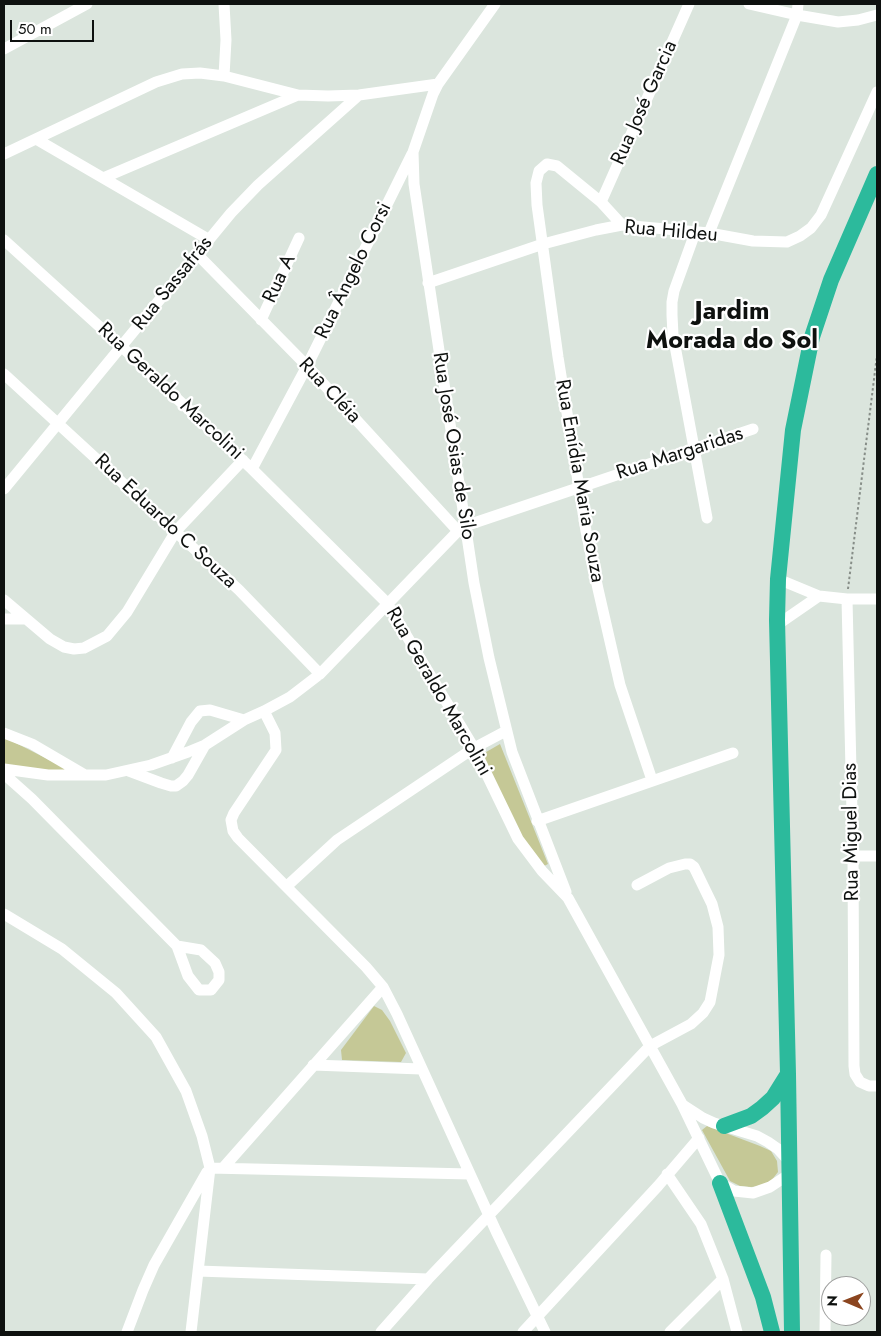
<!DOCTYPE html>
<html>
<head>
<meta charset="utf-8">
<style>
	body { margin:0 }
	#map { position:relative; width:881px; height:1336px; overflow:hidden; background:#dbe5dd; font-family:Jost,sans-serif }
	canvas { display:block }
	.frame { position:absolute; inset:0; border:5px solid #0e110f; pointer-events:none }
	.north { position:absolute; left:821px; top:1276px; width:50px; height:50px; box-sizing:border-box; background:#fff; border:1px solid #9fa09f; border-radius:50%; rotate:271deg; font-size:14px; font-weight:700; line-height:20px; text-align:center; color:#0e110f }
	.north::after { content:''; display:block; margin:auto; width:18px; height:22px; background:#8b451f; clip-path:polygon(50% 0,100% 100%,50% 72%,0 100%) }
	.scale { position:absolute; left:10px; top:20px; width:84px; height:22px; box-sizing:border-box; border:2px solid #0e110f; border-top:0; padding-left:6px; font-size:15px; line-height:18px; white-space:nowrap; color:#0e110f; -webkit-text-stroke:4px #fff; paint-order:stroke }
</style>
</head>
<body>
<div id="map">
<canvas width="881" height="1336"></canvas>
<div class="frame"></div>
<div class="north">N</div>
<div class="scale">50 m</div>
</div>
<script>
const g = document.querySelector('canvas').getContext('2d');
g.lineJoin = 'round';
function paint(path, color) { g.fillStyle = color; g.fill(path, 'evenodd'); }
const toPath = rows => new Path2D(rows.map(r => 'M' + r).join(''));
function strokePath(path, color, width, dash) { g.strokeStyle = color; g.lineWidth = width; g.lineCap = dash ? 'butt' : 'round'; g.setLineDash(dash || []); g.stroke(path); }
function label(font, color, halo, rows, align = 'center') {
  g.font = font + ' Jost,sans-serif'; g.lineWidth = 4.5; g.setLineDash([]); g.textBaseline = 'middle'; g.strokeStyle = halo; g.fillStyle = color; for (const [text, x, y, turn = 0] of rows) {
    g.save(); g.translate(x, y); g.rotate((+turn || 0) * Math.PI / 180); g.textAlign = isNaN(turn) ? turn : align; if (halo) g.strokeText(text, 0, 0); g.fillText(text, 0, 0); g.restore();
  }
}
paint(toPath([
	[4,738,6,738,69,770,45,773,4,765],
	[500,744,548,864,542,867,525,843,481,755],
	[374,1006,382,1010,390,1021,406,1053,401,1062,342,1060,341,1050],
	[707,1126,760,1146,771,1151,777,1161,778,1172,771,1181,762,1186,751,1187,740,1186,730,1181,702,1130]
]), '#c5c896');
strokePath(toPath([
	[848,589,877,355]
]), '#878e88', 2, [2.5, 2.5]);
strokePath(toPath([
	[224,4,226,40,224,76],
	[495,4,438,84,433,94,413,152,414,184,474,583,489,658,512,752,566,892],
	[749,4,797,15,838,22,858,20,877,15],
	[4,49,87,4],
	[36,139,208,239],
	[4,154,156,82,182,74,200,73,224,76,298,95,328,96,359,95,438,84],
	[103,178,298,95],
	[601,202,689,4],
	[622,225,601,202,557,166,547,164,539,171,536,183,537,205,558,357,586,531,598,589,620,685,652,780],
	[695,233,674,291,672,302,672,315,673,335,707,518],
	[709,233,797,15,798,4],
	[4,240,122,347,252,469,387,603,474,748,518,839,542,871,568,898,682,1104,720,1183,734,1191,753,1193,770,1187,788,1175],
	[197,254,307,366,458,531],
	[428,283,543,244,596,230,622,225,709,233,753,241,787,242,800,236,811,228,821,215,877,92],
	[261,320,299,238],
	[4,374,239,590,320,674],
	[252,469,307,366,412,154],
	[4,489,231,213,258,185,359,95],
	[778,579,819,596,847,599,877,599],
	[847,599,853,856,854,1066,855,1074,860,1082,869,1086,877,1086],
	[4,600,50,639,64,647,74,649,84,648,107,636,127,612,176,531,243,460],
	[4,619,24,619],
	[777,625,819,596],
	[264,711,275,733,276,750,234,813,231,820,233,831,238,838,366,967,383,987,397,1014,496,1231,545,1332],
	[4,733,32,744,85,775],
	[172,758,191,722,200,711,210,710,244,720],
	[4,769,48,775,106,775,151,765,188,752,205,745,244,720,264,711,290,697,320,674,458,531,465,526,753,429],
	[129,771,161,783,171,786,176,786,183,781,188,775,205,745],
	[4,774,32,799,177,946,188,976,199,990,211,990,219,980,219,972,215,963,201,950,177,946],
	[537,821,733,753],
	[853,856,877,856],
	[287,886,337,840,474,748,506,731],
	[4,914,62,949,116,993,156,1037,186,1091,202,1136,210,1168,191,1332],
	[313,1065,421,1069],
	[683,1105,703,1118,714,1123,757,1136,768,1142,778,1149,788,1160],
	[210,1168,470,1174],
	[223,1168,383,987],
	[667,1174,701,1224,723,1279,737,1332],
	[198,1271,428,1279],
	[127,1332,143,1290,154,1265,207,1172],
	[381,1332,428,1279,650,1046,691,1024,703,1013,710,1002,719,955,718,927,712,904,694,867,690,864,685,864,669,868,637,885],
	[523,1332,658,1186,699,1138],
	[670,1332,723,1279],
	[825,1332,826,1255]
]), '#fff', 11);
strokePath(toPath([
	[724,1126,751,1116,762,1108,773,1098,788,1074],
	[720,1183,763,1297,772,1332],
	[792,1332,788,1074,777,620,778,579,793,430,812,337,831,280,877,174]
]), '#2cba9c', 16);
label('20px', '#0e110f', '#fff', [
	["Rua José Garcia",645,103,-66],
	["Rua Hildeu",671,232,5],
	["Rua Ângelo Corsi",354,271,-64],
	["Rua A",280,279,-65],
	["Rua Sassafrás",173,284,-51],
	["Rua Cléia",329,391,47],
	["Rua Geraldo Marcolini",170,392,43],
	["Rua José Osias de Silo",453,446,81],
	["Rua Margaridas",680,454,-18],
	["Rua Emídia Maria Souza",579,481,80],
	["Rua Eduardo C Souza",165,522,43],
	["Rua Geraldo Marcolini",438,692,60],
	["Rua Miguel Dias",852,832,-91]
]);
label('bold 25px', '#0e110f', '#fff', [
	["Jardim",732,313],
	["Morada do Sol",732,342]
]);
</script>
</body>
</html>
